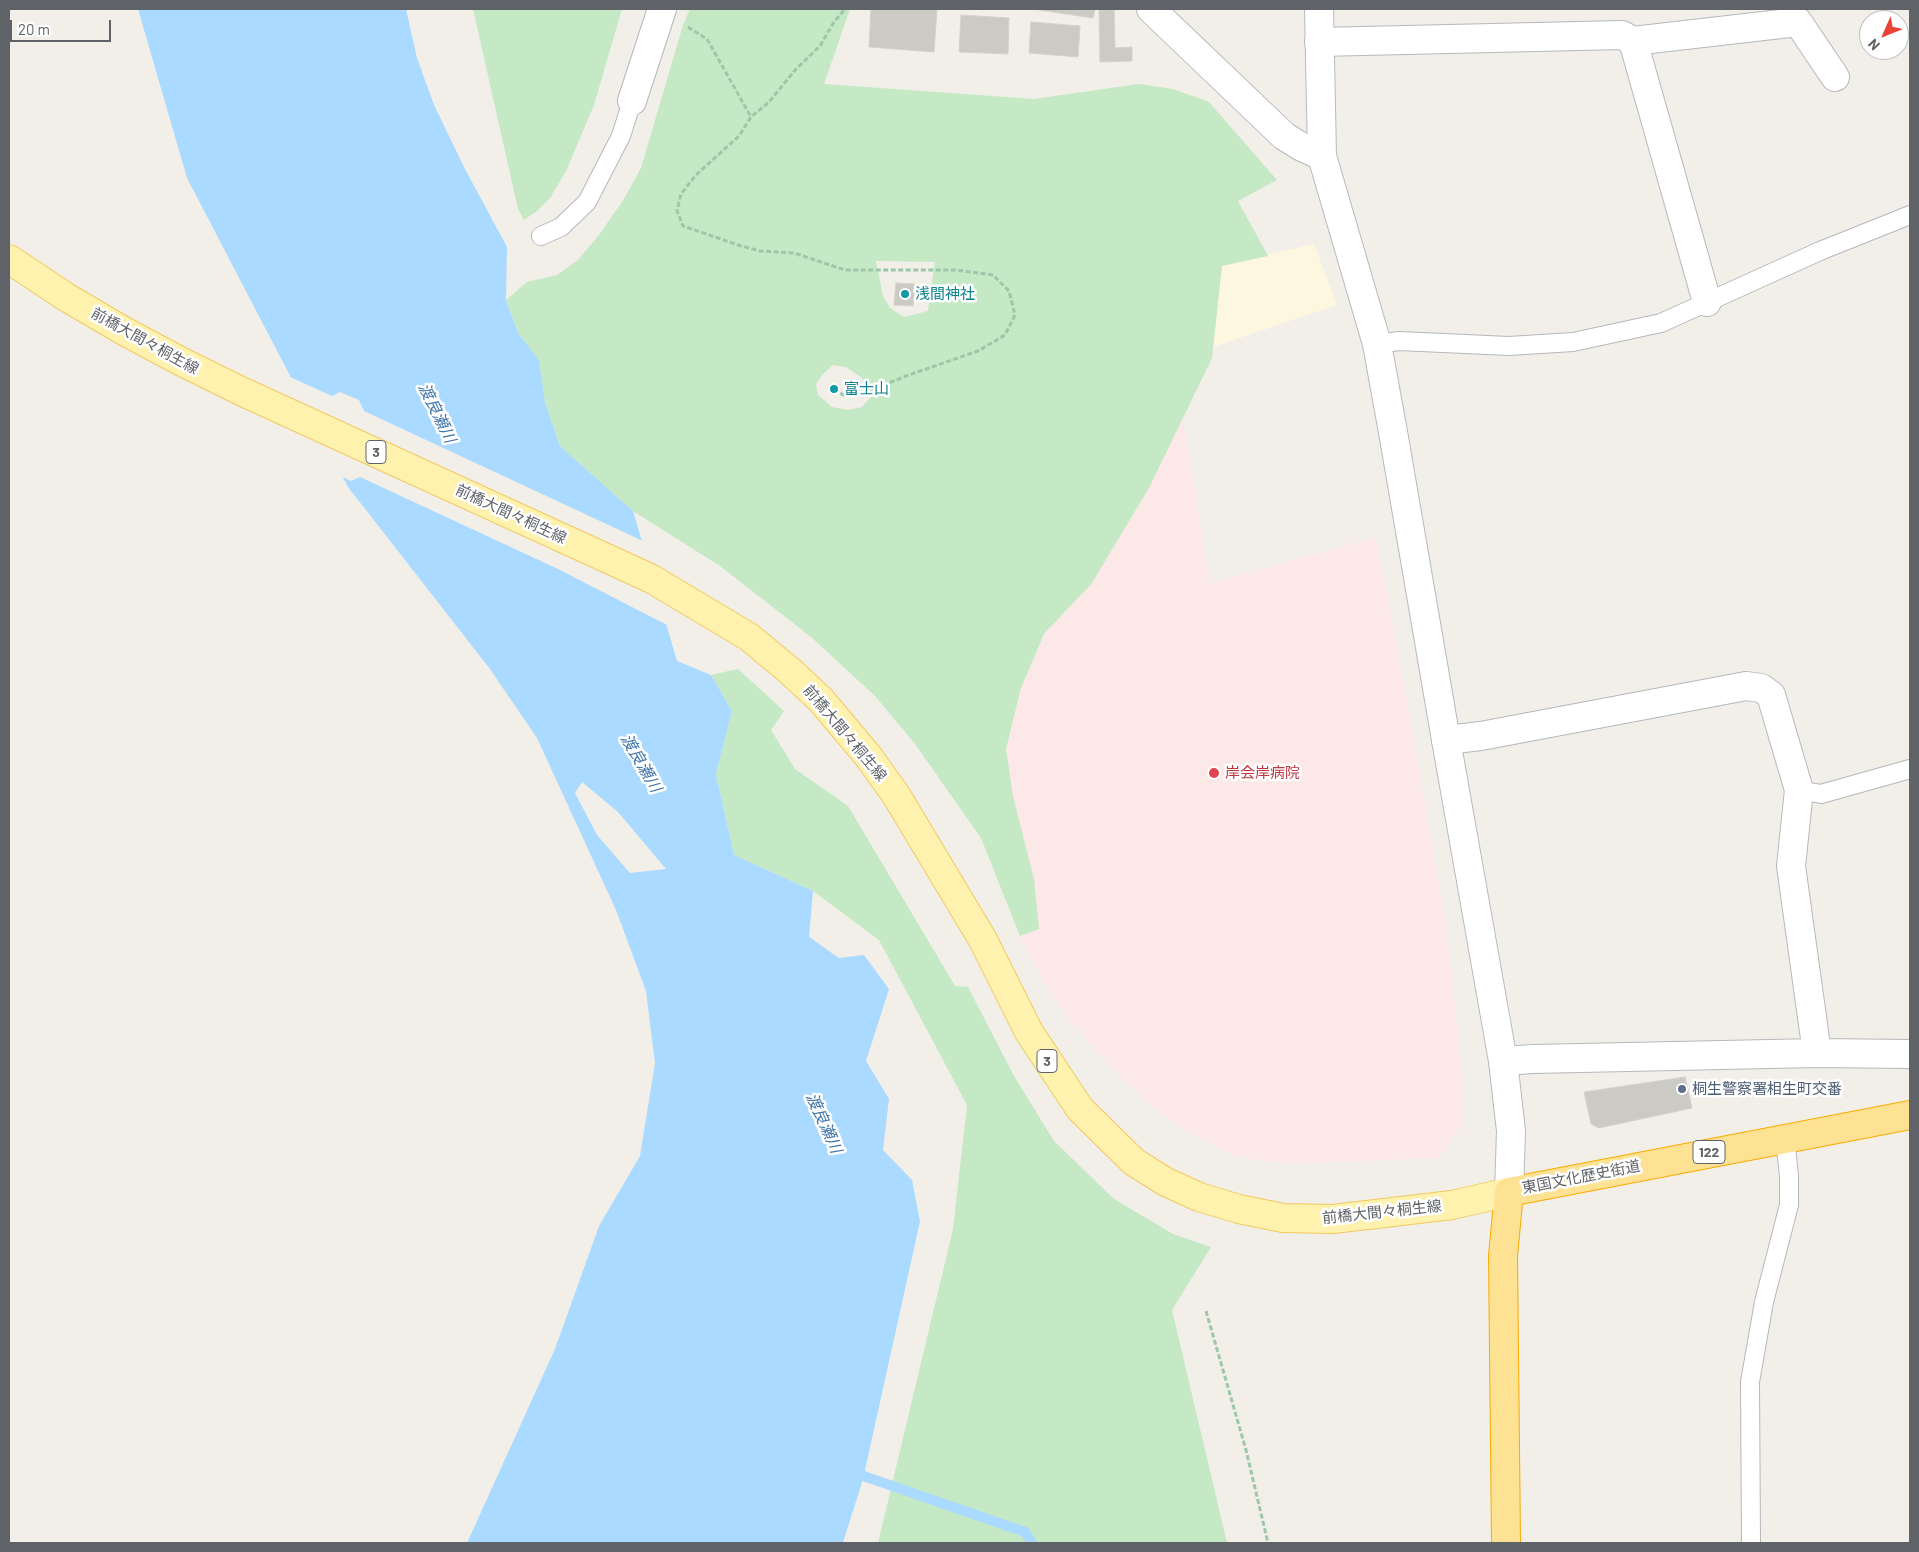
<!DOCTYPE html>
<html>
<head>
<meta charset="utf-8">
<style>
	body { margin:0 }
	#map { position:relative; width:1919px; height:1552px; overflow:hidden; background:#f1efe8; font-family:Barlow,sans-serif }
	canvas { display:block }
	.frame { position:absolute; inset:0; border:10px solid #5f6368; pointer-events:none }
	.north { position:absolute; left:1859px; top:10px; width:50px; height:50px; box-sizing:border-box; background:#fff; border:1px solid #bfc1c3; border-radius:50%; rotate:226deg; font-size:14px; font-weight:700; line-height:20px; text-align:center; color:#5f6368 }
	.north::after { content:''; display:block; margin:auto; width:18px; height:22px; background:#ea4335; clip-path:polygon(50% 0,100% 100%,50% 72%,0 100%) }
	.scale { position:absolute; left:10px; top:20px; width:101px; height:22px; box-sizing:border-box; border:2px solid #5f6368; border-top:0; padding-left:6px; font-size:15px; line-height:18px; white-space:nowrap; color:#5f6368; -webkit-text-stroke:4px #fff; paint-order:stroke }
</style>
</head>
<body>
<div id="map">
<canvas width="1919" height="1552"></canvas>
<div class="frame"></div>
<div class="north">N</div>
<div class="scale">20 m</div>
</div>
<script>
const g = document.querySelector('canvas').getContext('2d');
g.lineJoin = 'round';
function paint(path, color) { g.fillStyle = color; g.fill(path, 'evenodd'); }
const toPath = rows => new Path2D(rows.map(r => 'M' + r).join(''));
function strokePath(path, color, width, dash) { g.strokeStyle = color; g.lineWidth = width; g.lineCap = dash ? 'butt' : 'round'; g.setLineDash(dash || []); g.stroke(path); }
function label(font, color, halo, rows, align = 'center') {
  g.font = font + ' Barlow,"Noto Sans JP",sans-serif'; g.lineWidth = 5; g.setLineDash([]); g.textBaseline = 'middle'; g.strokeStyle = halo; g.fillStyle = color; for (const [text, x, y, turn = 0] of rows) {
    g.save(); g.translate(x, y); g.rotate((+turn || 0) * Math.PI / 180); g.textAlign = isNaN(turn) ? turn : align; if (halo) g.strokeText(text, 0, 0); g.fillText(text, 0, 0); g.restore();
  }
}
paint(toPath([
	[1314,244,1337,305,1213,347,1222,265]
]), '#fef7e0');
paint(toPath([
	[1183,418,1210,583,1376,537,1404,684,1446,924,1464,1090,1464,1121,1439,1158,1284,1164,1234,1156,1186,1131,1148,1103,1110,1066,1069,1020,1040,975,1020,936,1039,929,1034,879,1013,796,1006,749,1021,688,1044,634,1092,583,1149,488]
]), '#fce8e6');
paint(toPath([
	[473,9,622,9,594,105,566,171,550,198,537,211,524,220,518,209],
	[690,9,850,9,824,84,1034,99,1139,84,1173,89,1209,102,1277,180,1238,201,1268,256,1222,266,1212,358,1149,488,1092,583,1044,634,1021,688,1006,749,1013,796,1034,879,1039,929,1020,936,981,838,915,744,875,696,811,637,720,566,633,511,560,446,545,403,539,360,518,333,506,300,527,282,557,275,578,260,599,235,624,199,641,168,683,25],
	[876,261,935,262,928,311,904,317,890,308,883,296],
	[833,365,846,367,862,378,871,397,862,407,848,410,832,407,818,395,816,384,823,374],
	[738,669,784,711,771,730,795,769,848,806,955,986,968,987,1014,1076,1054,1141,1114,1199,1173,1234,1211,1247,1172,1310,1227,1543,878,1543,953,1229,967,1105,879,940,813,891,734,855,716,774,732,711,711,675]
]), '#c5e8c5');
paint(toPath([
	[138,9,406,9,417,58,434,105,465,169,507,247,506,300,518,333,539,360,545,403,560,446,633,511,677,661,711,675,732,711,716,774,734,855,813,891,809,937,839,958,864,955,889,989,866,1061,889,1099,883,1150,912,1180,920,1222,863,1480,843,1543,467,1543,555,1349,599,1226,640,1156,655,1063,646,991,616,910,537,738,490,669,348,487,187,178],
	[582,782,618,812,666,869,630,873,597,835,575,793]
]), '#aadaff');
paint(toPath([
	[288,376,332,396,340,392,359,400,364,411,645,542,669,626,558,569,360,477,351,481,339,475],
	[920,1222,922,1223,866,1480,846,1543,843,1543,863,1480]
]), '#f1efe8');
strokePath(toPath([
	[852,1472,1025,1532,1032,1543]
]), '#aadaff', 10);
const building = toPath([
	[871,9,937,9,934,52,869,47,871,9],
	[1033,9,1095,9,1093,18,1033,9],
	[1099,9,1114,9,1115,48,1132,47,1132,61,1100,62,1099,9],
	[961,15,1009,18,1008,54,959,52,961,15],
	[1031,22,1080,26,1078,57,1029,53,1031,22],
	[896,283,915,284,913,306,894,305,896,283],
	[1685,1077,1692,1108,1599,1128,1591,1124,1584,1092,1685,1077]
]);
paint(building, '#cccac5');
strokePath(building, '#d6d1c6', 1);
const lane = toPath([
	[541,236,561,227,587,202,621,136,632,101],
	[1377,344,1399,341,1509,346,1573,342,1661,323,1820,251,1910,215],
	[1799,790,1821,794,1910,769],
	[1751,1543,1750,1382,1764,1302,1789,1205,1789,1176,1785,1138]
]);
const street = toPath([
	[1151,9,1284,136,1300,146,1322,156],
	[1319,42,1622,35,1633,41],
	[632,101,662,9],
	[1707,302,1633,41,1798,22,1835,77],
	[1446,740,1481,736,1746,686,1761,688,1771,695,1799,790,1791,866,1817,1053],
	[1503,1061,1533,1059,1817,1053,1910,1054]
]);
const secondary = toPath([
	[1319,9,1322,156,1377,344,1393,432,1446,740,1503,1061,1511,1131,1509,1192]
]);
const primary = toPath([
	[9,259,66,297,124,331,182,362,243,392,652,579,749,637,790,671,821,700,868,756,896,795,983,940,1029,1032,1080,1109,1134,1162,1166,1182,1199,1197,1239,1209,1283,1218,1333,1219,1452,1205,1509,1192]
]);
const highway = toPath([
	[1506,1543,1503,1256,1509,1192,1910,1115]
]);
strokePath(lane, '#b5b8bc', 20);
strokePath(street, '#b5b8bc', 30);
strokePath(secondary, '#b6babf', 30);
strokePath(primary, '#f2c960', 30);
strokePath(highway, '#f9ab00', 30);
strokePath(toPath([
	[688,27,707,39,751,117],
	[834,389,845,396,864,393,906,376,978,351,1005,335,1015,315,1009,291,993,275,956,270,845,270,794,253,760,251,738,245,683,226,677,211,681,194,696,175,739,136,751,117,769,102,796,69,820,46,834,22,845,9],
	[1206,1311,1246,1450,1268,1543]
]), '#9cc7a9', 3, [5, 2.5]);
strokePath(lane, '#fff', 18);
strokePath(street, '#fff', 28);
strokePath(secondary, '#fff', 28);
strokePath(primary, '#fff2af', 28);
strokePath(highway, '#fde293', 28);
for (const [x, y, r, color] of [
	[905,294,5,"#0f9aa8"],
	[834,389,5,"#0f9aa8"],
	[1214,773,6,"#e0444e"],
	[1682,1089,5,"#5c6f8a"]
]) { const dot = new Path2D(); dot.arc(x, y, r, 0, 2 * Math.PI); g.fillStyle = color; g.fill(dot); strokePath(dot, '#fff', 2); }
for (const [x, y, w] of [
	[376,452,20],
	[1047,1061,20],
	[1709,1152,32]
]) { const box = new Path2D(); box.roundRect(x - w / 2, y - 11.5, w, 23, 4); g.fillStyle = '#fff'; g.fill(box); strokePath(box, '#5f6368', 1); }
label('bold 14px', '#5f6368', null, [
	["3",376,452],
	["3",1047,1061],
	["122",1709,1152]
]);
label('15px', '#0d838f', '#fff', [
	["浅間神社",915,294],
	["富士山",844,389]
], 'left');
label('15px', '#5f6368', '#fff', [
	["前橋大間々桐生線",145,341,29],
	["前橋大間々桐生線",511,514,25],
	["前橋大間々桐生線",845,733,50],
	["東国文化歴史街道",1581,1177,-11],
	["前橋大間々桐生線",1382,1212,-6]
]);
label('15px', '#be3a42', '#fff', [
	["岸会岸病院",1225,773]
], 'left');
label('15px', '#4e5e75', '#fff', [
	["桐生警察署相生町交番",1692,1089]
], 'left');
label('italic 16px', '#4174aa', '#fff', [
	["渡良瀬川",437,413,64],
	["渡良瀬川",641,763,60],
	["渡良瀬川",824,1123,66]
]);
</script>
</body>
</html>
